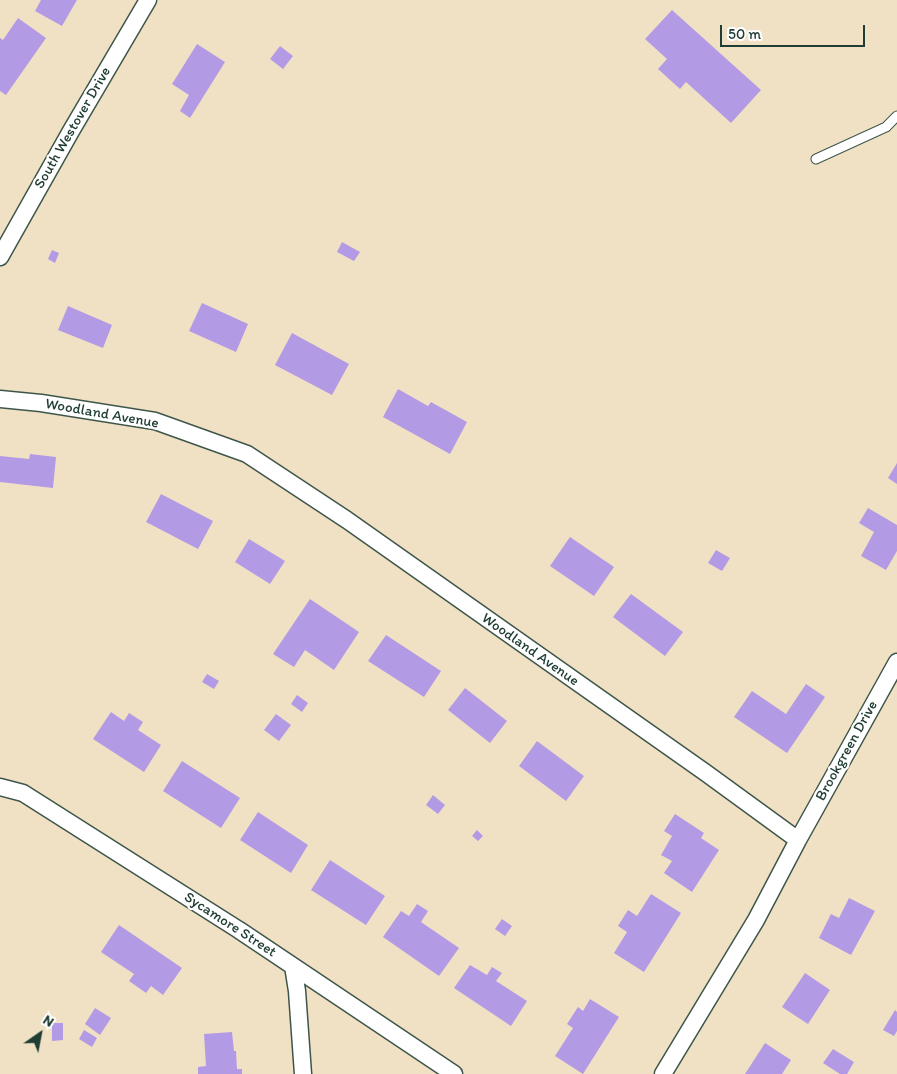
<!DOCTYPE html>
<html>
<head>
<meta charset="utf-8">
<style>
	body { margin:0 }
	#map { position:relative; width:897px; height:1074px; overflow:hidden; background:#f1e1c4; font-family:Itim,sans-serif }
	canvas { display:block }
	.north { position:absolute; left:15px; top:1009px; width:50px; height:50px; -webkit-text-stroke:4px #fff; paint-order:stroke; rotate:33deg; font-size:14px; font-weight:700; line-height:20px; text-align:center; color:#1f3d34 }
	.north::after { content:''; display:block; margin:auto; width:18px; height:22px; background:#1f3d34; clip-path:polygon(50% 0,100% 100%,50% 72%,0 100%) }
	.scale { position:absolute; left:720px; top:25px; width:145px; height:22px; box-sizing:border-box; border:2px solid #1f3d34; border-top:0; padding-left:6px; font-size:15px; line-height:18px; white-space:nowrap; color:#1f3d34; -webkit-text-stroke:4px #fff; paint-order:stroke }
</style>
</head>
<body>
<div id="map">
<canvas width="897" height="1074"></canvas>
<div class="north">N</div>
<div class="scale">50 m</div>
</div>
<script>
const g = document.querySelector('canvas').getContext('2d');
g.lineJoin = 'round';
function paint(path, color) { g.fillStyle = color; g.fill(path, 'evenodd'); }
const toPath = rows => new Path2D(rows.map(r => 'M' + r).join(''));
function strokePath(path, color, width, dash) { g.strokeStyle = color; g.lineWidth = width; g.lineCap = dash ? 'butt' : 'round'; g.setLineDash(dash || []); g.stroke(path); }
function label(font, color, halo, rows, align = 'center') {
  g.font = font + ' Itim,sans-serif'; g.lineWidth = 4.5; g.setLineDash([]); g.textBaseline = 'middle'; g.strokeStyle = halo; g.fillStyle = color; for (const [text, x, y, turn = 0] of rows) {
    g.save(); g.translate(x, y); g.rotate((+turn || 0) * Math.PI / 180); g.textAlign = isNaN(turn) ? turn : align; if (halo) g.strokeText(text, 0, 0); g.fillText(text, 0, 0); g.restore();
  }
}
paint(toPath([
	[41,0,77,0,62,26,35,11],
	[672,10,761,90,731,123,686,82,680,89,658,69,667,59,645,39],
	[18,18,46,38,6,95,0,91,0,38,3,40],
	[197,44,225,62,190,118,180,111,189,95,172,84],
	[280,46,293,56,283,69,270,59],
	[342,242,360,252,354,261,337,252],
	[52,250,59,253,55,263,48,259],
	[202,303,248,324,236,352,189,331],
	[68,306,112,325,103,348,58,330],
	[292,333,349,364,332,395,275,365],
	[398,389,428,406,431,402,467,422,450,454,383,417],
	[30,454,56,457,53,488,0,482,0,456,29,459],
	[897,463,897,484,888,478],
	[161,494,213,521,198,549,146,522],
	[868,508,897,525,897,551,886,570,861,556,874,532,859,523],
	[570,537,614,567,594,596,550,566],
	[249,539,285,561,270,584,235,562],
	[716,550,730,558,722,571,708,563],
	[631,594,683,632,665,656,613,617],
	[310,599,359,632,334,670,305,650,294,667,273,654],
	[386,635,441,671,424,697,368,661],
	[207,674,219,681,214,689,202,682],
	[806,684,825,697,787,753,734,717,752,691,786,714],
	[465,688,507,721,490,743,448,710],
	[297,695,308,703,302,712,291,704],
	[111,712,124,721,129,713,143,722,138,730,161,745,144,772,93,739],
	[276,714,291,725,279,741,264,730],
	[537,741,584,776,566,801,519,766],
	[182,761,240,798,221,828,163,791],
	[433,795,445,805,438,814,426,805],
	[258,812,308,845,291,873,240,840],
	[675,814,704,833,701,838,719,850,692,892,664,873,672,861,661,855,672,836,664,831],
	[477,830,483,836,478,841,472,836],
	[330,860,385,896,366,925,311,890],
	[651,894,681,913,644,972,614,953,627,932,618,926,628,910,637,916],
	[849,898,875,911,851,955,819,938,831,914,839,918],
	[417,904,428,911,421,922,459,948,439,976,383,937,401,911,409,916],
	[502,919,512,926,505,936,495,929],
	[119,925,182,968,163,995,151,986,146,993,129,981,134,974,101,952],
	[470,965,487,975,492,967,502,973,496,981,527,1001,511,1026,454,988],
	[805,973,830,990,808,1024,782,1007],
	[590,999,619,1017,583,1074,555,1056,573,1028,567,1024,578,1007,583,1011],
	[95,1008,111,1018,100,1035,85,1024],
	[895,1010,897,1012,897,1031,894,1036,883,1030],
	[52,1023,63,1023,63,1040,52,1041],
	[84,1030,97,1038,92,1047,79,1039],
	[232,1032,234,1051,236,1051,237,1069,242,1069,242,1074,198,1074,198,1067,206,1066,204,1034],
	[765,1043,791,1060,782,1074,745,1074],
	[833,1049,854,1062,847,1074,840,1074,823,1063]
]), '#b39ae5');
const service = toPath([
	[816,159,886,127,897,116]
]);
const minor = toPath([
	[0,257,71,131,148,0],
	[0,399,41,403,155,421,247,454,347,520,706,773,798,840],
	[0,787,23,793,239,930,454,1074],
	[293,966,297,991,303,1074],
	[663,1074,756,920,798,840,897,662]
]);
strokePath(service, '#3e564a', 11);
strokePath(minor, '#3e564a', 19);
strokePath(service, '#fff', 9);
strokePath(minor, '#fff', 16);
label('15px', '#1f3d34', '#fff', [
	["South Westover Drive",73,128,-60],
	["Woodland Avenue",102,414,10],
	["Woodland Avenue",530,650,35],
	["Brookgreen Drive",847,751,-61],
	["Sycamore Street",230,925,33]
]);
</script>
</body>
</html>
